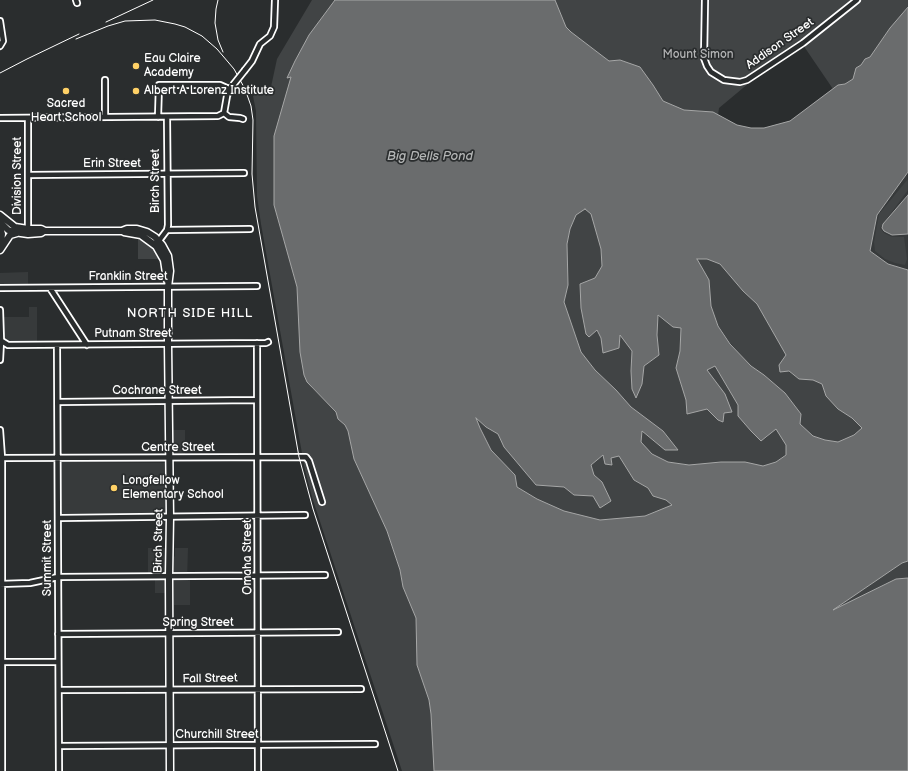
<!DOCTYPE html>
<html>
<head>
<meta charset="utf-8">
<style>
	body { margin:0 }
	canvas { display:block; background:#2a2d2e }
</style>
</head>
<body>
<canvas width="908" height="771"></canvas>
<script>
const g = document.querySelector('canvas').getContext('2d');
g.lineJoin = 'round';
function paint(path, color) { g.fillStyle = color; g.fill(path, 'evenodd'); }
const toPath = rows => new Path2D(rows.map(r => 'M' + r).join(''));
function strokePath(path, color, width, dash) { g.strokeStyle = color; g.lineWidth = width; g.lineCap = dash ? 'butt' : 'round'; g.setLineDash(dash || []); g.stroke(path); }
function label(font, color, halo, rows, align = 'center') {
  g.font = font + ' "Balsamiq Sans",sans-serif'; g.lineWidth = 3.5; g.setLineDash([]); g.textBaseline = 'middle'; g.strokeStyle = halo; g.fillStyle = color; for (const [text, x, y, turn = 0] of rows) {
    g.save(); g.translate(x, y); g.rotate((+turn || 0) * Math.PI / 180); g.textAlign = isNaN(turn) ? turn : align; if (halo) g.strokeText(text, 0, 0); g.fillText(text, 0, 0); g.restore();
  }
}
paint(toPath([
	[908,172,908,195,883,224,907,235,908,234,908,270,888,264,870,251,877,215],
	[28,272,28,288,0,288,0,273],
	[29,307,37,307,37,345,8,345,1,341,0,317,29,317],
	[173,430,185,430,185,455,176,455,173,454],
	[61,462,166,463,166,513,62,513],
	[148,548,168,548,168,593,155,593,155,574,148,574],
	[175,548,188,548,187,579,190,579,190,605,174,605,174,557,175,556]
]), '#373a3b');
paint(toPath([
	[312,0,335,0,309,36,295,61,291,76,274,205,297,287,300,352,312,388,336,412,338,419,345,425,348,431,354,459,387,531,400,570,403,587,416,618,417,665,429,700,431,714,434,771,402,771,312,497,305,470,261,224,257,196,256,111,253,96,271,87,277,59],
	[555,0,908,0,908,7,890,28,870,57,865,59,861,65,856,68,853,79,845,84,838,85,833,89,801,42,746,79,749,83,719,108,718,115,713,112,684,110,662,101,653,85,640,67,620,60,609,61,571,32,566,27],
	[908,179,908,190,880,228,884,233,892,237,904,237,907,259,905,265,895,263,885,259,875,251,874,242,879,214],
	[585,209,591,214,601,249,602,266,595,278,580,284,581,308,586,334,597,330,601,338,603,353,619,348,620,334,632,351,631,371,642,384,644,366,659,355,657,335,657,315,673,327,681,327,680,351,676,368,686,400,687,414,707,409,718,420,723,422,724,413,707,369,715,366,738,405,738,416,751,431,761,441,766,438,776,428,786,445,786,454,776,462,763,466,745,462,721,462,689,465,668,462,652,454,641,442,641,431,665,450,678,450,663,431,631,407,616,390,595,370,581,352,564,302,568,285,567,244,570,229,576,214],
	[138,236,150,242,162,259,138,259],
	[696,259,707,259,720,264,743,291,757,304,786,355,779,365,799,379,813,380,822,384,826,396,838,409,852,418,862,428,854,435,838,442,825,440,813,436,800,424,801,414,785,393,764,375,751,366,730,343,718,325,711,306,709,280],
	[475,418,486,427,498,434,504,447,536,485,564,487,574,495,593,496,600,507,611,501,602,482,594,475,591,465,603,455,612,465,611,458,619,456,634,480,648,488,653,496,666,500,672,505,645,516,600,520,564,511,537,499,517,487,515,475,491,450],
	[908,561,908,578,896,579,830,612,902,563]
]), '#414445');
const water = toPath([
	[335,0,555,0,566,27,571,32,609,61,620,60,640,67,653,85,663,101,684,110,713,112,737,125,751,128,764,128,790,121,838,85,845,84,853,79,856,68,861,65,865,59,870,57,890,28,908,7,908,172,877,215,870,251,888,264,908,270,908,561,902,563,833,610,896,579,908,578,908,771,434,771,431,714,429,700,417,665,416,618,403,587,400,570,387,531,354,459,348,431,345,425,338,419,336,412,307,382,304,375,300,352,297,287,274,205,274,136,291,77,287,78,295,61,309,35,335,0],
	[585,209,591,214,601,249,602,266,595,278,580,284,581,308,586,334,589,337,597,330,601,338,603,353,619,348,620,335,632,351,631,371,632,389,636,398,642,384,644,366,659,355,657,335,658,315,673,327,681,328,680,351,676,368,686,400,687,414,707,409,718,420,723,422,724,413,732,412,725,394,707,370,715,366,738,405,738,416,751,431,761,441,776,429,786,445,786,455,776,462,763,466,745,462,721,462,689,465,668,462,652,454,641,442,642,431,665,450,678,450,663,431,631,407,616,390,595,370,581,352,564,302,568,285,567,244,570,229,576,215,585,209],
	[697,259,707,259,720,264,743,291,757,304,786,355,779,365,780,372,789,371,799,379,813,380,822,384,826,396,838,409,852,418,862,428,854,435,838,442,825,440,813,436,800,424,801,414,785,393,764,375,751,366,730,344,718,326,711,306,709,280,697,259],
	[476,418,486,427,498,434,504,447,536,485,564,487,574,495,593,496,600,508,611,501,602,482,594,475,591,465,603,455,605,464,612,465,611,458,619,456,634,480,648,488,653,496,666,500,672,505,645,516,600,520,564,511,537,499,517,487,515,475,491,450,480,428,476,418],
	[908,195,908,234,892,235,884,231,882,228,883,224,908,195]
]);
paint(water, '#6a6c6d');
strokePath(water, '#a6a7a7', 1);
const minor = toPath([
	[76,0,77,3],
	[705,0,704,58,707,66,711,72,724,80,740,82,747,80,803,43,857,0],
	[0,21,3,41,0,46],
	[245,70,252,61,260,44,270,36,274,27,275,0],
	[224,113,227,96,230,88],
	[224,113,229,117,240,118,243,119],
	[105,117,105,80],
	[158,117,159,85,220,85,229,89],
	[0,118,218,116,224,113],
	[28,118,28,232],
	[28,175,244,173],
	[167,230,250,229],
	[158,242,167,230,168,225,167,117],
	[0,288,257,286],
	[50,288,87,345],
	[0,310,1,341,0,360],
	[0,340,8,345,266,343,268,342],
	[257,343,258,771],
	[57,345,59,771],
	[58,402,257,400],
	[0,430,2,458,2,771],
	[2,458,306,457,309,461,322,502],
	[59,518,305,515],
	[0,584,30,583,58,577,325,575],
	[58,634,338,632],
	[0,662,58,662],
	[59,690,361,689],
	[59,746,375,744]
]);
const secondary = toPath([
	[0,215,15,227,28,229,41,229,45,231,122,231,127,229,137,229,147,232,155,237,162,245,168,256,170,271,168,287,168,344,170,517,169,576,170,771],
	[0,222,8,230,14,232,28,234,41,233,44,231],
	[0,227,2,234,0,250],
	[124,232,141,235,156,246,164,260,167,280],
	[0,250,10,235,17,233]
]);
strokePath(minor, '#fff', 8);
strokePath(secondary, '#fff', 9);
strokePath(minor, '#2a2d2e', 4.5);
strokePath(secondary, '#2a2d2e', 6);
strokePath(toPath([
	[218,0,216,9,215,23,218,40,223,52],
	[106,22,153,0],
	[76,39,108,26,125,21,155,20,175,24,185,27,202,36,217,49,234,69,245,89,251,106,253,120,252,174,255,207,299,457,313,509,398,771],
	[0,73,27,59,79,34]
]), '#fff', 1);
const minorBridge = toPath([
	[233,85,245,70]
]);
strokePath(minorBridge, '#fff', 8, []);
strokePath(minorBridge, '#2a2d2e', 4.5);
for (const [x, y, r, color] of [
	[136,66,4,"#ffd166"],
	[66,91,4,"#ffd166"],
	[136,91,4,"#ffd166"],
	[114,488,4,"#ffd166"]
]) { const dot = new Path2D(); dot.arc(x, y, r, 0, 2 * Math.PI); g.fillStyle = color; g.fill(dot); strokePath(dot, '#2a2d2e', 1.5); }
label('12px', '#fff', '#2a2d2e', [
	["Addison Street",780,44,-35],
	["Erin Street",112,164],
	["Division Street",18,176,-90],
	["Birch Street",156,181,-90],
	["Franklin Street",128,277],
	["Putnam Street",133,334],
	["Cochrane Street",157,391],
	["Centre Street",178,448],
	["Birch Street",159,541,-89],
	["Omaha Street",248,557,-90],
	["Summit Street",48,558,-90],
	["Spring Street",198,623],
	["Fall Street",210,679,-1],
	["Churchill Street",217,735]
]);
label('12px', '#b3b4b5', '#2a2d2e', [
	["Mount Simon",698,55]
]);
label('12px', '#fff', '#2a2d2e', [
	["Eau Claire",144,59],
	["Academy",144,73],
	["Albert A Lorenz Institute",144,91],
	["Sacred",66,104,"center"],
	["Heart School",66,118,"center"],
	["Longfellow",122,481],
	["Elementary School",122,495]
], 'left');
label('italic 13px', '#b4b6b6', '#2a2d2e', [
	["Big Dells Pond",430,157]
]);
g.letterSpacing = '1px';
label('13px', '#fff', '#2a2d2e', [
	["NORTH SIDE HILL",190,314]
]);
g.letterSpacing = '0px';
</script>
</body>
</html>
